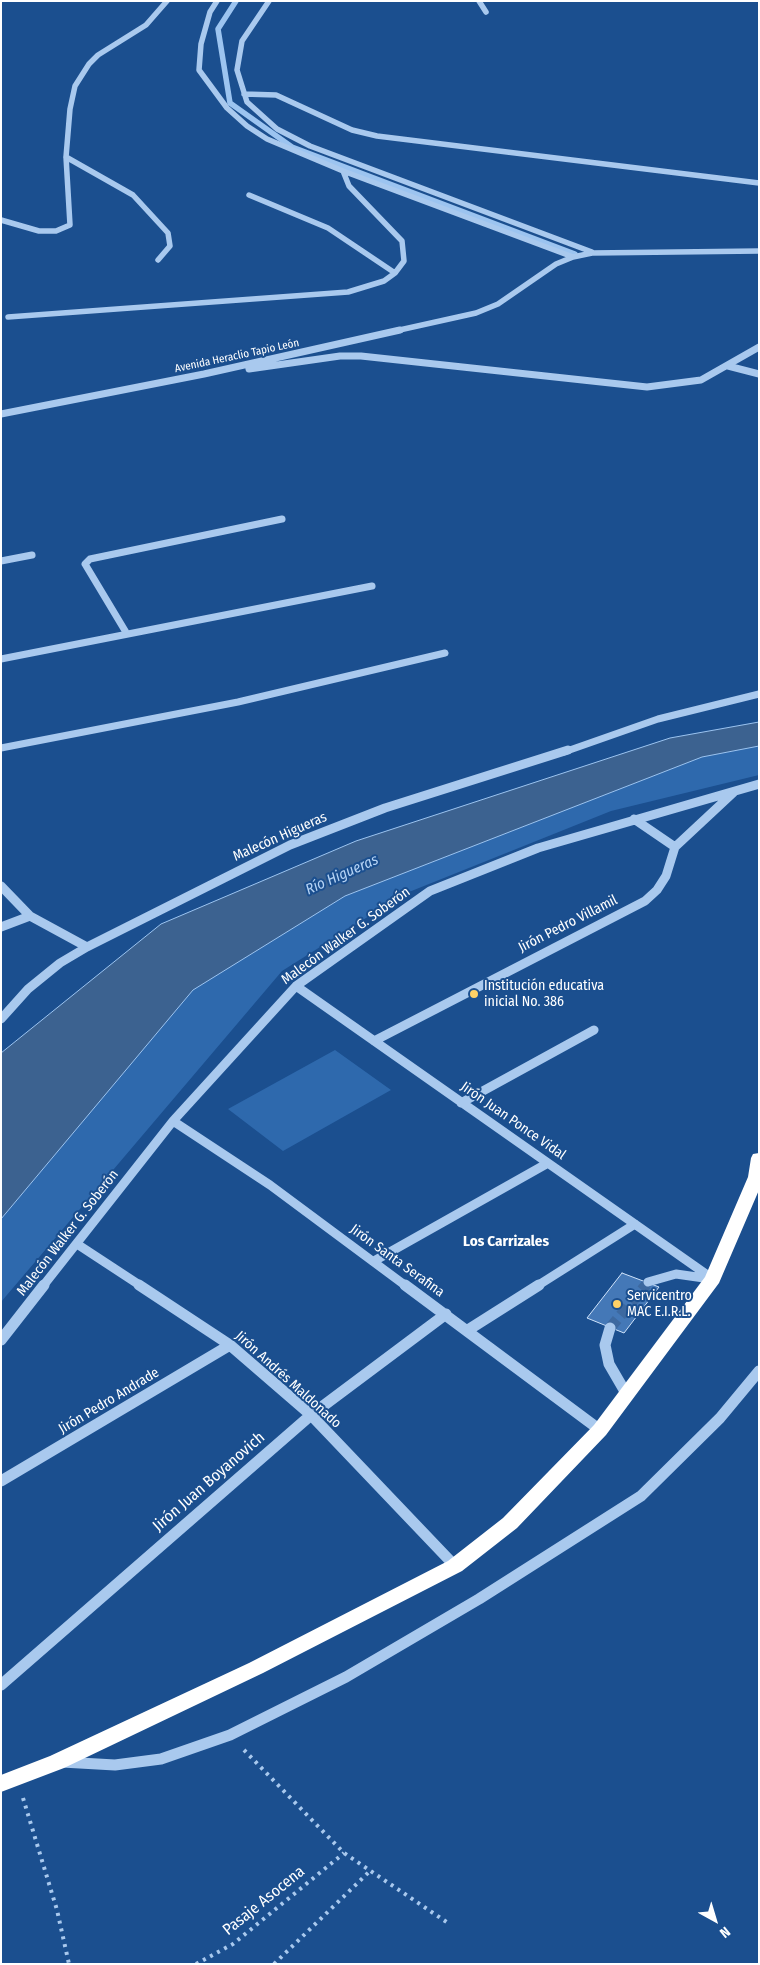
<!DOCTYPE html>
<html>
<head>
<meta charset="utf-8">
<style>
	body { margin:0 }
	#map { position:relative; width:760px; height:1965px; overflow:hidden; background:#1b4f8f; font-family:"Fira Sans Condensed",sans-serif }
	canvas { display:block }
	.frame { position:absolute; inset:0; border:2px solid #fff; pointer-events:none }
	.north { position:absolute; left:690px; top:1895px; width:50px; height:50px; -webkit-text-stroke:4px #1b4f8f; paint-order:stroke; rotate:141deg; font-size:14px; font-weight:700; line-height:20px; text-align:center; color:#fff }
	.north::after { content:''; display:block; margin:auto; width:18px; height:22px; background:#fff; clip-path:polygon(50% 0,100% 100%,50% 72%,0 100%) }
</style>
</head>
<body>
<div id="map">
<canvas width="760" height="1965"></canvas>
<div class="frame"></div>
<div class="north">N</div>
</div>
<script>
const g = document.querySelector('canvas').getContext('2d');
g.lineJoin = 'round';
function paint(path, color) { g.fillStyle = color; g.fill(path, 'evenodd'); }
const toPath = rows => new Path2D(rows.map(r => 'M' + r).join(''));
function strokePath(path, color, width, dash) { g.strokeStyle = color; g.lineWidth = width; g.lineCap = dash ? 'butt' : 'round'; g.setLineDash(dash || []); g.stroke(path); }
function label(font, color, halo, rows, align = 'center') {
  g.font = font + ' "Fira Sans Condensed",sans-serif'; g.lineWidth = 4; g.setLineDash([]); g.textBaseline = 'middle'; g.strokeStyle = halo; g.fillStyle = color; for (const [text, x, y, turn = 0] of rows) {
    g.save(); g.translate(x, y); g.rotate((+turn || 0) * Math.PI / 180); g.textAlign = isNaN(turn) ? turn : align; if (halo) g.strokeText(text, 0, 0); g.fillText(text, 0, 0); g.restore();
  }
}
paint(toPath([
	[759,746,759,775,611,811,404,894,282,971,1,1302,1,1219,192,990,345,896,702,757],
	[335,1050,391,1090,283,1151,228,1109]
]), '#2e69ad');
const water = toPath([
	[759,722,759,746,702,757,345,896,193,990,1,1219,1,1053,161,924,356,841,670,738,759,722]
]);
paint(water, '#3c6290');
strokePath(water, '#9cc4f0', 1);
strokePath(toPath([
	[236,1,218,29,230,103,292,147,575,254]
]), '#9cc4f0', 5.5);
const building = toPath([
	[622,1273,659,1287,624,1333,587,1318,622,1273]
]);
paint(building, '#4478b7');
strokePath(building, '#cfe3fa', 1);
strokePath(toPath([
	[645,1286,648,1282]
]), '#3d69a0', 9, [9, 4.5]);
strokePath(toPath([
	[610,1328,646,1285]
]), '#3d69a0', 11, [11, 5.5]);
strokePath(toPath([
	[244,1750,344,1853,448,1923],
	[23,1798,57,1910,69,1964],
	[196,1964,233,1944,344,1853],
	[274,1964,370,1871]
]), '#a9c9ee', 4, [3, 5]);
strokePath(toPath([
	[217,1,210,12,201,44,199,70,227,108,247,126,267,139,343,171,573,257],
	[269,1,242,41,237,70,247,102,277,129,310,146,592,252],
	[479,1,486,12],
	[244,94,276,95,352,130,377,136,759,183],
	[66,157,133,195,168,233,170,246,158,260],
	[249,195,328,228,395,273],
	[1,220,39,231,56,231,70,225,66,157,70,109,75,86,89,64,98,55,146,25,167,1],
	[8,317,348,292,384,281,395,273,404,261,402,241,349,186,343,171],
	[395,331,476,313,498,304,556,264,573,257,592,253,759,251]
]), '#a9c9ee', 5.5);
strokePath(toPath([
	[728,366,759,374],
	[249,369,340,356,361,356,647,387,701,380,759,347],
	[1,414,204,374,400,330],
	[1,561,32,555],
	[127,634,85,564,90,559,282,519],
	[1,659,372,586],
	[1,748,238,702,445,653],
	[564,752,658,719,759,694]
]), '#a9c9ee', 7);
strokePath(toPath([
	[634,819,675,847],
	[1,886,30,916,87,947],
	[1,927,30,916],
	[296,986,713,1279],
	[1,1019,28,989,60,963,87,947,290,845,385,808,568,750],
	[374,1041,645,901,657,890,666,876,675,847,734,792],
	[461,1103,594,1030],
	[173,1121,270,1185,406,1286],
	[77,1244,141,1286],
	[374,1261,548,1163],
	[648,1282,676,1274,711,1279],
	[43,1286,173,1121,296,986,430,891,538,848,759,784],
	[537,1286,635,1224]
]), '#a9c9ee', 9);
strokePath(toPath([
	[139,1285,230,1345,311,1415,455,1566],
	[405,1285,600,1430],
	[610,1328,605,1345,609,1364,627,1395],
	[468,1330,539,1285],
	[1,1340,44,1285],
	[1,1481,230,1345],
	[1,1685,311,1415,446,1314],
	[62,1762,115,1765,161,1759,230,1735,346,1677,479,1599,641,1496,720,1418,759,1371]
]), '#a9c9ee', 11);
paint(toPath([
	[759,1153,759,1190,719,1283,606,1435,517,1528,462,1571,263,1673,64,1768,1,1792,1,1775,50,1756,249,1663,448,1561,503,1518,594,1425,705,1277,748,1177,751,1158,753,1154,759,1153]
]), '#fff');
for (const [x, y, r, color] of [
	[474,994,5,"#ffd166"],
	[617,1304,5,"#ffd166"]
]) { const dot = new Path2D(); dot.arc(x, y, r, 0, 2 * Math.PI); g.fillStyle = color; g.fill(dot); strokePath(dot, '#1b4f8f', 2); }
label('11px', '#fff', '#1b4f8f', [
	["Avenida Heraclio Tapio León",237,356,-12]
]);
label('14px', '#fff', '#1b4f8f', [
	["Malecón Higueras",280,837,-24],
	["Jirón Pedro Villamil",568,924,-27],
	["Malecón Walker G. Soberón",346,936,-36],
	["Jirón Juan Ponce Vidal",513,1121,35],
	["Malecón Walker G. Soberón",68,1233,-52],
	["Jirón Santa Serafina",397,1261,36],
	["Jirón Andrés Maldonado",288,1380,42],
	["Jirón Pedro Andrade",109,1401,-31]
]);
label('14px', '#fff', '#1b4f8f', [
	["Institución educativa",484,986],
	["inicial No. 386",484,1002],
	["Servicentro",627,1296],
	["MAC E.I.R.L.",627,1312]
], 'left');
label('italic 15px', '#b5d3f5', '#1b4f8f', [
	["Río Higueras",342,875,-24]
]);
label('bold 15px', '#fff', '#1b4f8f', [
	["Los Carrizales",506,1242]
]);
label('16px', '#fff', '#1b4f8f', [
	["Jirón Juan Boyanovich",209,1482,-41],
	["Pasaje Asocena",264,1901,-39]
]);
</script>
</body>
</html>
